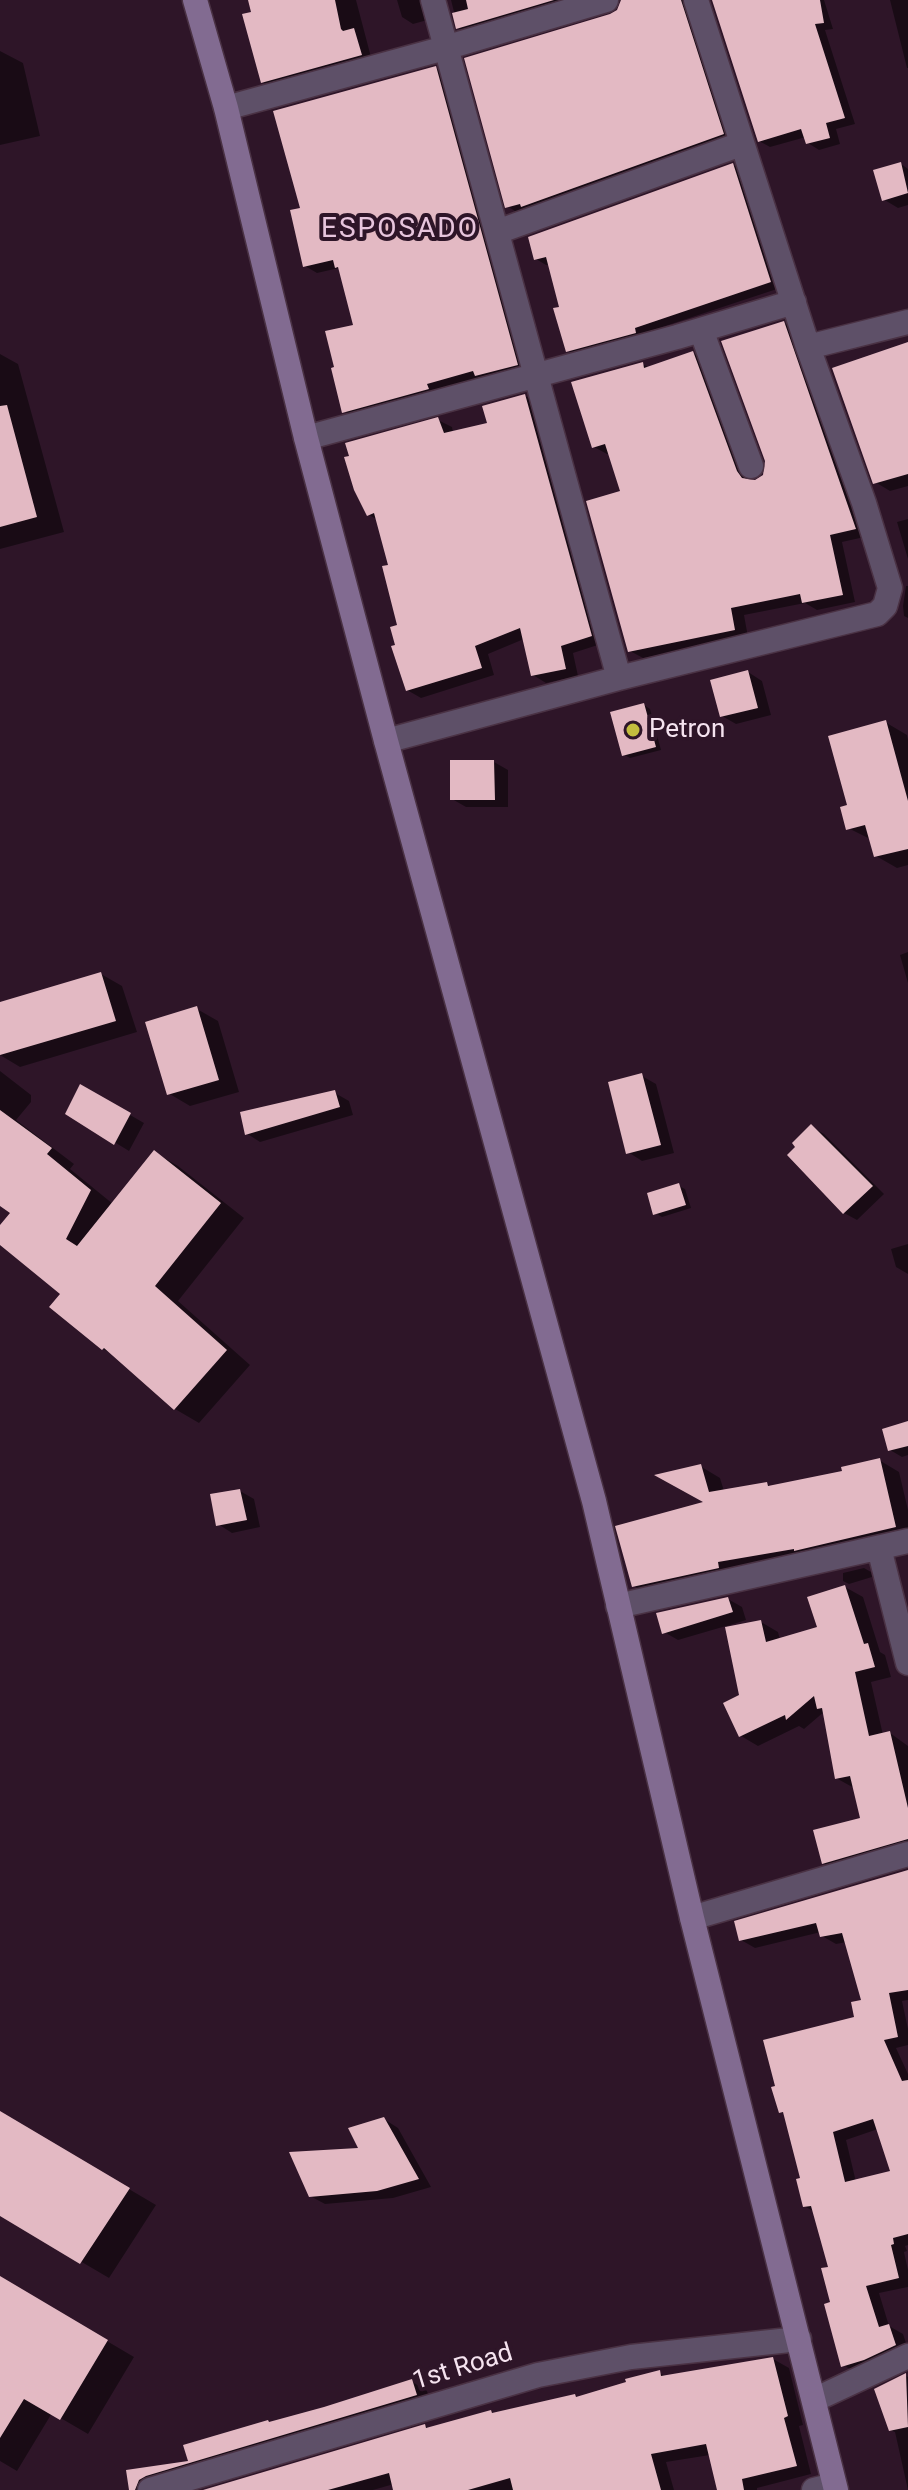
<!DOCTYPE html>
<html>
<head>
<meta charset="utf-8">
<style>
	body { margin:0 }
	canvas { display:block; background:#2e1528 }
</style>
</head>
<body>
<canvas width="908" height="2490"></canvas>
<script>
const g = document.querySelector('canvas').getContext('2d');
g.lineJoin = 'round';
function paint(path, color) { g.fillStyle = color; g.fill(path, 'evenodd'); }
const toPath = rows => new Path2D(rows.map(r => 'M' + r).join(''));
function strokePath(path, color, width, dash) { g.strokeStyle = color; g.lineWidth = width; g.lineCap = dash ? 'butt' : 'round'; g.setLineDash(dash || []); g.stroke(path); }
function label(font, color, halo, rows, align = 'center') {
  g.font = font + ' Roboto,sans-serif'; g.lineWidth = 8; g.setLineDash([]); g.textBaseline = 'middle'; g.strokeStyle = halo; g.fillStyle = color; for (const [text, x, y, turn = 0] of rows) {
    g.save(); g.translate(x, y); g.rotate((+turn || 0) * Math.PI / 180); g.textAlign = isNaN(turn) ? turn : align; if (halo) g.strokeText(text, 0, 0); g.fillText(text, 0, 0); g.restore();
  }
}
paint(toPath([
	[250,0,356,0,372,61,274,88,262,82],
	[397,0,431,0,431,19,413,24,402,17],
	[451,0,584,0,469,34,458,28],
	[622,0,695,0,734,140,518,213,507,206,612,16,619,11],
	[714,0,824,0,833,29,825,30,855,124,836,129,840,144,819,150,808,143,806,137,770,147,759,141],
	[890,0,908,0,908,68,907,68],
	[0,51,23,63,40,136,0,145],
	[435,68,448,76,529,372,357,419,344,411,356,326,339,268,317,273,305,266,303,210],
	[901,164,908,169,908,205,898,208,883,199],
	[733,165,743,171,780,288,644,333,645,338,578,356,567,350,561,308,550,264,546,265,536,259],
	[784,323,797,331,869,536,842,542,855,602,817,610,805,603,744,615,748,637,643,658,630,651,622,492,610,453,607,454,594,447,642,364,650,368,693,353,706,361,750,481,756,482,765,476],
	[908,344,908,486,890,491,875,482],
	[0,354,18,364,64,532,0,549],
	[525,396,539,404,604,643,573,653,578,676,546,683,533,675,524,639,488,654,494,675,421,698,407,690,397,647,400,626,390,566,378,520,369,515,438,420,452,427,453,433,489,425],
	[908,519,908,559,897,522],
	[906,586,908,586,908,618,904,616,903,606],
	[748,672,762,681,771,715,736,724,722,716],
	[644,705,650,709,661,750,630,758,623,754],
	[885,722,907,735,908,740,908,865,897,868,876,856,872,840,848,828,849,807],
	[494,762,508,770,508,807,466,807,452,799],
	[908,952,908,983,900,955],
	[101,974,122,986,137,1032,20,1067,0,1055,0,1004],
	[197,1009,218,1021,239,1092,190,1106,168,1093],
	[0,1071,31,1095,31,1102,16,1120,74,1164,70,1169,113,1204,154,1152,178,1166,244,1218,178,1301,250,1365,199,1423,175,1409,114,1355,103,1349,63,1294,0,1242,0,1228,12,1213,0,1204],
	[642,1076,656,1084,674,1153,642,1161,628,1152],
	[80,1086,144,1123,129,1151,67,1113],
	[335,1093,349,1101,353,1115,260,1142,246,1133],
	[812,1127,824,1134,884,1194,857,1220,844,1213,790,1155],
	[679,1186,685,1189,691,1208,662,1217,655,1213],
	[908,1244,908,1274,896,1267,891,1249],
	[908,1423,908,1455,902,1457,890,1450],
	[879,1460,899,1472,908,1510,908,1539,654,1597,634,1586,708,1503,700,1466,720,1478,724,1491,767,1484,772,1487,845,1472],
	[240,1491,254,1499,260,1527,232,1533,218,1524],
	[864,1568,871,1572,872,1577,849,1584,843,1581,843,1573],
	[845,1587,863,1597,880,1652,885,1655,891,1677,871,1682,883,1735,890,1733,908,1746,908,1847,841,1873,823,1863,863,1820,854,1788,836,1778,825,1711,804,1729,799,1726,758,1746,741,1736,741,1697,726,1626,678,1640,664,1632,728,1599,742,1607,746,1620,727,1626,728,1629,761,1622,778,1632,780,1640,820,1628],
	[908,1872,908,2000,902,2001,908,2029,908,2045,896,2048,908,2074,908,2245,905,2246,907,2251,904,2252,908,2270,908,2287,879,2293,889,2326,903,2334,908,2349,857,2373,843,2365,832,2304,831,2268,815,2212,804,2206,802,2179,785,2114,781,2112,857,2019,863,2002,847,1942,836,1944,822,1936,821,1932,755,1948,741,1940],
	[878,2129,893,2173,856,2182,846,2140],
	[0,2113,156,2205,109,2278,0,2214],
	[384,2119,398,2128,431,2187,393,2198,325,2204,310,2196,361,2150],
	[0,2278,134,2357,88,2434,52,2413,17,2471,0,2461],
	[773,2359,789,2368,803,2425,799,2426,811,2474,757,2488,757,2490,719,2490,710,2455,666,2462,674,2490,395,2490,394,2484,373,2490,210,2490,425,2426,430,2429,491,2412,495,2414,574,2396,579,2398,659,2373,668,2377],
	[906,2376,908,2377,908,2490,895,2432,890,2430,876,2390],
	[411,2381,427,2391,431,2404,156,2490,131,2490,128,2472,190,2463,271,2424]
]), '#0007');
paint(toPath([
	[248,0,335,0,341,29,343,31,354,28,362,55,261,83,242,14,251,12],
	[466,0,554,0,456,29,452,13,468,9],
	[621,0,681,0,724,134,521,207,520,204,505,208,464,58,610,14,617,10],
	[712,0,820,0,824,23,815,24,845,118,826,123,830,138,806,144,801,129,758,142],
	[436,66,518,365,475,376,473,371,427,384,429,389,342,413,331,368,334,367,325,331,353,325,338,267,335,268,333,260,303,267,290,210,300,208,273,111],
	[901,162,908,193,882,201,873,170],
	[733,163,771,282,635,328,636,333,566,352,553,308,559,307,546,257,534,260,528,237],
	[784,321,856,529,830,535,843,595,802,603,800,594,731,608,735,630,628,652,586,501,620,491,605,444,592,448,571,382,643,362,644,368,693,351,737,471,742,478,755,480,763,475,765,461,721,341],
	[908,342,908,474,873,484,832,368],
	[525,394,592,636,561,646,566,669,531,676,520,628,475,646,482,668,406,691,391,646,395,645,390,627,397,625,382,566,388,565,374,513,367,516,354,490,344,457,349,456,345,443,438,417,444,433,487,423,482,406],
	[7,405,37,517,0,527,0,406],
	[748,670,758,708,720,717,710,680],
	[644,703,656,747,622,756,610,712],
	[886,720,908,801,908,849,874,857,865,825,846,830,840,807,847,805,828,736],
	[450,760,494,760,495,800,450,800],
	[101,972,116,1021,0,1055,0,1002],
	[197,1006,219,1080,167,1095,145,1022],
	[642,1073,661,1145,626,1154,608,1082],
	[80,1084,131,1113,114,1145,65,1114],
	[335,1090,340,1107,245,1135,240,1112],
	[0,1110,52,1148,47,1154,91,1190,66,1239,77,1246,154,1150,221,1203,155,1286,227,1350,174,1410,104,1348,102,1350,49,1307,60,1294,0,1245,0,1225,10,1213,0,1206],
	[811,1124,873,1186,843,1214,787,1155,795,1147,792,1143],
	[679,1183,686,1205,653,1215,647,1193],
	[908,1421,908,1446,888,1451,882,1429],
	[880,1458,896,1527,794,1551,794,1549,718,1562,719,1568,632,1587,615,1526,703,1502,654,1475,701,1464,709,1492,767,1482,768,1486,842,1471,841,1467],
	[240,1489,247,1520,216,1526,210,1494],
	[845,1585,864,1644,868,1643,875,1667,855,1672,869,1736,890,1731,908,1808,908,1839,822,1864,813,1830,860,1818,850,1776,835,1779,822,1708,817,1709,814,1696,786,1720,785,1715,739,1737,723,1703,739,1695,725,1627,761,1620,766,1642,817,1627,807,1597],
	[728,1597,733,1612,662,1634,656,1613],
	[908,1870,908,1990,889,1993,898,2037,884,2040,902,2081,908,2080,908,2234,893,2238,894,2244,891,2245,899,2278,866,2286,879,2327,889,2324,896,2345,864,2360,841,2367,824,2304,830,2302,821,2268,828,2267,811,2206,803,2207,796,2179,800,2178,783,2112,779,2113,771,2087,775,2086,763,2040,854,2017,851,2002,861,2000,842,1933,820,1937,816,1923,739,1941,734,1921],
	[873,2119,890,2171,845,2182,833,2132],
	[0,2111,130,2188,80,2264,0,2216],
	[384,2117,419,2179,377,2191,309,2197,289,2152,358,2148,348,2128],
	[0,2276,108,2340,60,2420,24,2399,0,2438],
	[773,2357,788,2416,784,2418,797,2466,742,2479,744,2490,717,2490,706,2444,651,2454,661,2490,513,2490,510,2478,468,2490,393,2490,389,2473,328,2490,203,2490,425,2424,426,2428,491,2410,492,2413,575,2394,576,2397,626,2382,625,2379,660,2370,661,2376],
	[906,2373,908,2427,889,2431,874,2389],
	[412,2379,417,2395,146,2476,139,2480,135,2490,129,2490,126,2470,188,2461,183,2445,268,2420,269,2422,324,2407]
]), '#e3b9c3');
const street = toPath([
	[433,0,619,678],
	[226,108,445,48,606,0],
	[497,232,741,144],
	[701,330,751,466],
	[808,347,908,322],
	[306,438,677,337,794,302],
	[386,741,619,678,877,614,885,606,890,588,864,503,808,347,696,0],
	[879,1548,908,1663],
	[618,1606,908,1541],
	[692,1918,908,1854],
	[814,2400,908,2356],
	[150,2490,538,2375,631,2357,799,2339],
	[814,2490,834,2485]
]);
const secondary = toPath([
	[195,0,226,108,306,438,386,741,594,1501,692,1918,836,2490]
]);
strokePath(street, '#4a3244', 27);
strokePath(secondary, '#4a3244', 27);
strokePath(street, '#5e5068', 24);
strokePath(secondary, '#826b91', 24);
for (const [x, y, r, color] of [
	[633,730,8,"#c3bd3e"]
]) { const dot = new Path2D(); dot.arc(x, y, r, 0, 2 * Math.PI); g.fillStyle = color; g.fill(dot); strokePath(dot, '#2e1528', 3); }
label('26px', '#f5e3ef', '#2e1528', [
	["Petron",649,730]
], 'left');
label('26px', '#f5e3ef', '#2e1528', [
	["1st Road",463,2368,-17]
]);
g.letterSpacing = '2px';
label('28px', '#e7c5dd', '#2e1528', [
	["ESPOSADO",400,230]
]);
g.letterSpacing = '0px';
</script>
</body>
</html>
